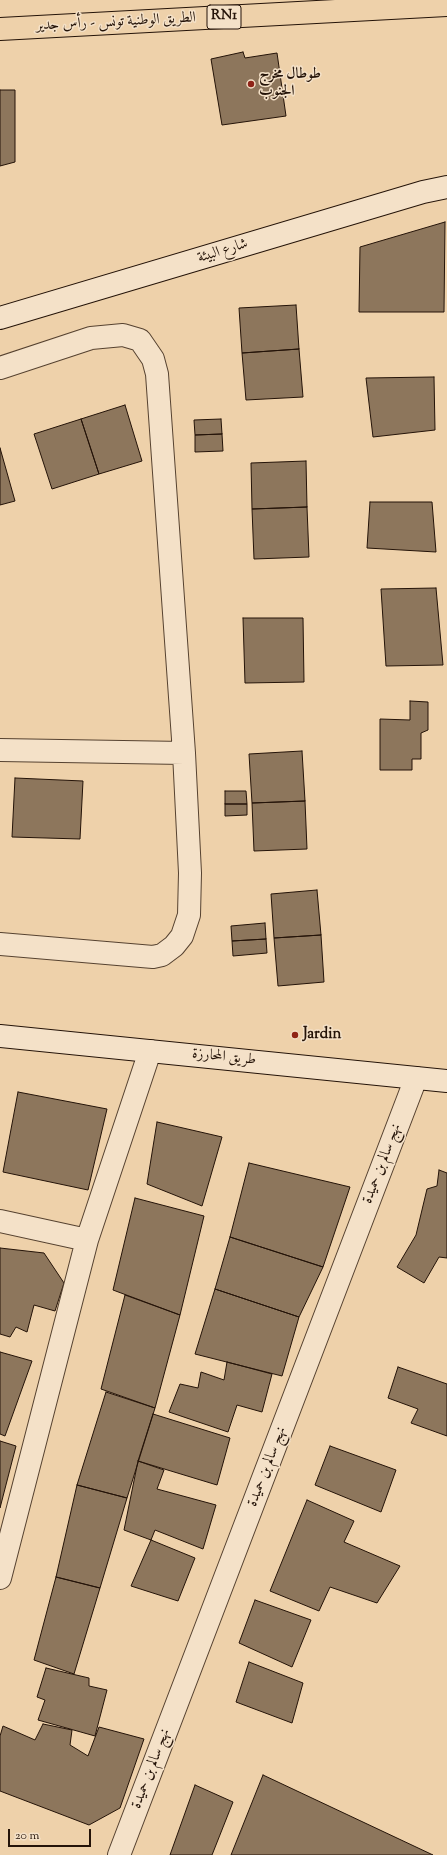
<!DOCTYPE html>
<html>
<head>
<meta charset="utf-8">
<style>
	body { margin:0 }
	#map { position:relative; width:447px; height:1855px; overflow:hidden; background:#eed1aa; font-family:"Sorts Mill Goudy",serif }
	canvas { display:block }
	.scale { position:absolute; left:8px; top:1829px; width:83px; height:18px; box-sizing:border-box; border:2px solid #241308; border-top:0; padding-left:5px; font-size:12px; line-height:14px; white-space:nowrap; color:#241308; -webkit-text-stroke:3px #f4e1c8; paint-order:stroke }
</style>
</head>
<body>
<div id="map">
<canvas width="447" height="1855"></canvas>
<div class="scale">20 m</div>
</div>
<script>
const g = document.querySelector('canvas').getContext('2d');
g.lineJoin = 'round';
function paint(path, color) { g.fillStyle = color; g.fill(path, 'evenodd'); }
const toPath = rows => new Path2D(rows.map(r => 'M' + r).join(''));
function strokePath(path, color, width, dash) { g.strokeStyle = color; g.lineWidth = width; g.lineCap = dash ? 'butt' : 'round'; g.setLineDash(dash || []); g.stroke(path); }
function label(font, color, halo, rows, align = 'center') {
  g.font = font + ' "Sorts Mill Goudy",Amiri,serif'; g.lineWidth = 3; g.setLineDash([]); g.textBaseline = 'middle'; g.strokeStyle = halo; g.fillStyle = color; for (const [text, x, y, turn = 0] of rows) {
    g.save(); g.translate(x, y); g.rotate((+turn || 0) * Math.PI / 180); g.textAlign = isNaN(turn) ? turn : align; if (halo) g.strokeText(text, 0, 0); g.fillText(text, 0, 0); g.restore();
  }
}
const building = toPath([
	[243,52,245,58,277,53,286,116,222,125,211,59,243,52],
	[0,90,15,90,15,162,0,166,0,90],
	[445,222,444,312,359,312,360,247,445,222],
	[296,305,299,349,242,353,239,308,296,305],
	[299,349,303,397,246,400,242,353,299,349],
	[434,377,435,430,373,437,366,378,434,377],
	[125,405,142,461,99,474,81,419,125,405],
	[81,419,99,474,52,489,34,434,81,419],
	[221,419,222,434,195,435,194,420,221,419],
	[222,434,223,451,195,452,195,435,222,434],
	[0,448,15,501,0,505,0,448],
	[306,461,307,507,252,509,251,463,306,461],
	[370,502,432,502,436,552,367,548,370,502],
	[307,507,309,557,254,559,252,509,307,507],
	[436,588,443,665,386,666,381,589,436,588],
	[243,618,303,618,304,682,245,683,243,618],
	[410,701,428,702,428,730,421,733,421,759,412,759,412,770,380,770,380,719,410,720,410,701],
	[302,751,305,801,252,803,249,754,302,751],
	[15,778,83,781,80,839,12,837,15,778],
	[225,791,246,791,247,804,225,804,225,791],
	[305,801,307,849,254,851,252,803,305,801],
	[225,804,247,804,247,815,225,816,225,804],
	[317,890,321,935,274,938,271,894,317,890],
	[265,923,266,939,232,941,231,926,265,923],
	[321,935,324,982,278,986,274,938,321,935],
	[266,939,267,953,233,956,232,941,266,939],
	[18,1092,107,1109,88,1190,3,1172,18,1092],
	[157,1122,222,1137,202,1206,147,1184,157,1122],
	[249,1163,350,1187,323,1267,230,1237,249,1163],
	[439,1170,447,1173,447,1258,439,1257,424,1283,397,1267,416,1235,427,1189,437,1186,439,1170],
	[135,1198,204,1216,180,1315,113,1290,135,1198],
	[230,1237,323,1267,299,1317,215,1289,230,1237],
	[0,1248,44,1253,64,1283,55,1311,34,1305,27,1332,16,1327,10,1337,0,1334,0,1248],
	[215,1289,299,1317,282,1376,195,1354,215,1289],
	[125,1295,180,1315,155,1408,101,1389,125,1295],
	[0,1352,32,1361,5,1436,0,1434,0,1352],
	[227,1362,272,1374,262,1412,237,1405,228,1432,169,1412,180,1384,198,1388,201,1372,224,1380,227,1362],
	[398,1367,447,1384,447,1436,411,1423,418,1409,388,1398,398,1367],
	[106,1392,155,1408,127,1498,77,1485,106,1392],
	[153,1414,230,1438,217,1485,138,1461,153,1414],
	[0,1441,16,1446,0,1508,0,1441],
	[330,1446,396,1470,381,1512,315,1485,330,1446],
	[138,1461,164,1470,157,1489,216,1505,203,1549,155,1530,151,1540,124,1530,138,1461],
	[77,1485,127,1498,100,1588,56,1577,77,1485],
	[307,1500,354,1521,344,1542,400,1566,377,1603,330,1587,319,1611,270,1591,307,1500],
	[151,1540,195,1558,178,1601,131,1586,151,1540],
	[56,1577,100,1588,74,1674,34,1660,56,1577],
	[255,1600,311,1620,292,1667,239,1643,255,1600],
	[249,1662,303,1683,292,1723,236,1702,249,1662],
	[46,1668,89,1678,89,1686,107,1690,95,1736,38,1720,45,1700,37,1697,46,1668],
	[43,1724,72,1730,70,1745,88,1756,99,1727,144,1739,120,1808,89,1825,0,1791,0,1736,3,1726,35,1740,43,1724],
	[263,1775,433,1855,231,1855,263,1775],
	[195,1785,233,1802,212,1855,170,1855,195,1785]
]);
paint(building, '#8d765c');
strokePath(building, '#241308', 1);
const street = toPath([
	[0,368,91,338,123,335,140,340,153,359,157,374,184,753,190,873,189,915,182,936,174,946,162,955,153,957,0,944],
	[0,750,184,753],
	[0,1221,87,1240],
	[0,1578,87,1240,150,1051],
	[119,1855,416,1078]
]);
const secondary = toPath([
	[0,318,423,192,447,187],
	[0,1036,447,1081]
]);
const primary = toPath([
	[0,29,447,5]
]);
strokePath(street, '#564230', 24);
strokePath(secondary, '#241308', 24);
strokePath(primary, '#241308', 24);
strokePath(street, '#f4e1c8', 22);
strokePath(secondary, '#f4e1c8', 22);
strokePath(primary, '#eed1aa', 22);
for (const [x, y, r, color] of [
	[251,84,4,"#8f2418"],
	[295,1035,4,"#8f2418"]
]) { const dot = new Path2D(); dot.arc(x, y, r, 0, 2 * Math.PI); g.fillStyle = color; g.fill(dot); strokePath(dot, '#f4e1c8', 1.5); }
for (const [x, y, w] of [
	[224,17,34]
]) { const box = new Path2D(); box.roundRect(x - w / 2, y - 12, w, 24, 3); g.fillStyle = '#f4e1c8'; g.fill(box); strokePath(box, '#241308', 1); }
label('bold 14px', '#241308', null, [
	["RN1",224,17]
]);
label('15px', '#241308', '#f4e1c8', [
	["الطريق الوطنية تونس - رأس جدير",116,23,-3],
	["شارع البيئة",223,252,-17],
	["طريق المحارزة",224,1058,6],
	["نهج سالم بن حميدة",383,1164,-69],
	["نهج سالم بن حميدة",268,1467,-69],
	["نهج سالم بن حميدة",152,1769,-69]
]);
label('bold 15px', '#241308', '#f4e1c8', [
	["طوطال مخرج",259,75],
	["الجنوب",259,92],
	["Jardin",303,1035]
], 'left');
</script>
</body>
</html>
